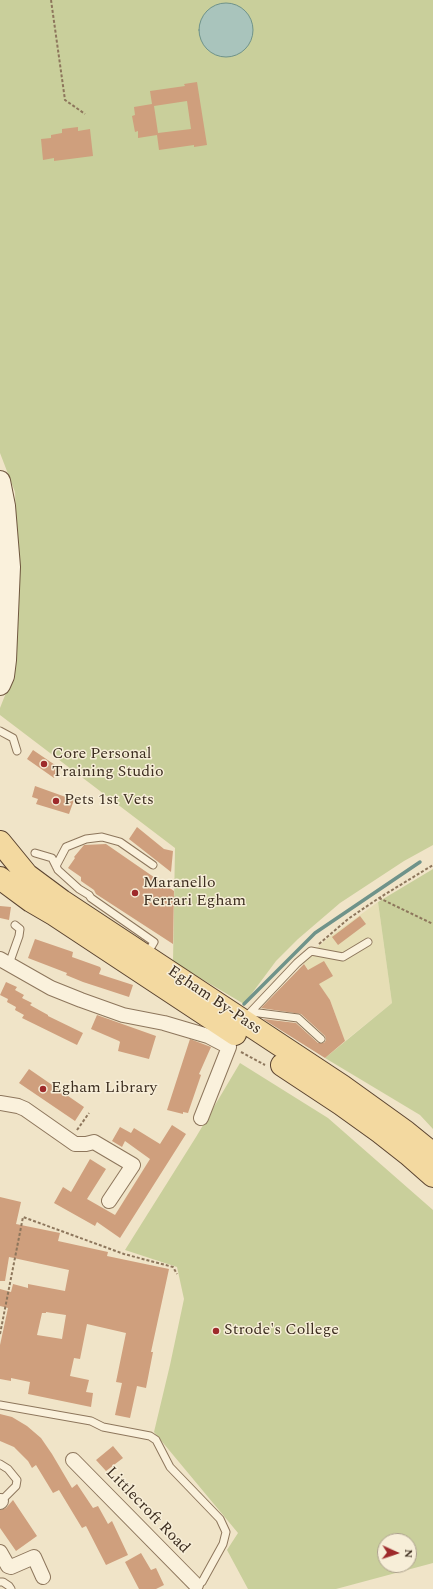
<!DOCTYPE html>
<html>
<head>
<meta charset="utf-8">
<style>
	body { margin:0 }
	#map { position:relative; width:433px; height:1589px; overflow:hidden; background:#f0e4c8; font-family:Spectral,serif }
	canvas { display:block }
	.north { position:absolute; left:377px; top:1533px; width:40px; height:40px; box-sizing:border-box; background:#f7eed8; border:1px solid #ada18e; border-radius:50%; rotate:93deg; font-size:11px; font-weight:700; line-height:16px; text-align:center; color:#3d2e20 }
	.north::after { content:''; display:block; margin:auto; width:14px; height:18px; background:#9e2a2b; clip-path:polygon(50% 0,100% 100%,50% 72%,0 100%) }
</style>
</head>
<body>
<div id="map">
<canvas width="433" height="1589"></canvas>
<div class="north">N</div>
</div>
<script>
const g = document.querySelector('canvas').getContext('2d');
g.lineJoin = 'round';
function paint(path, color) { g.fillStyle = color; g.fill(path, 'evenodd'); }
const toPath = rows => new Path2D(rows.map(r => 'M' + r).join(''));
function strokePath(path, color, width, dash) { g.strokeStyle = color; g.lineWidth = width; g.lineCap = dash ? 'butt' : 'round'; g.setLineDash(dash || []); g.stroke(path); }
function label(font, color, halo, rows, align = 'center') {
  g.font = font + ' Spectral,serif'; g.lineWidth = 3; g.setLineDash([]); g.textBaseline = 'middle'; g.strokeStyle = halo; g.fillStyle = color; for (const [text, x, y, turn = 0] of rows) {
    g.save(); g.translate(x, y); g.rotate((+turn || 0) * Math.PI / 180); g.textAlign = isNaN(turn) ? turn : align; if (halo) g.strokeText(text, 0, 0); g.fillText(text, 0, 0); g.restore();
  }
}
paint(toPath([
	[378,902,392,1003,345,1041,330,1000,302,961,328,938]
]), '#e6deb5');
paint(toPath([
	[0,0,433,0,433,845,404,861,340,903,298,939,276,961,244,1004,173,962,175,848,0,715,0,708,15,670,19,607,15,492,0,453],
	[433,869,433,1129,420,1115,325,1058,392,1003,378,902],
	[240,1063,328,1118,433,1210,433,1563,336,1589,248,1589,227,1550,238,1533,154,1432,170,1365,184,1299,177,1267,125,1250,196,1137],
	[385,1541,409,1541,409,1565,385,1565]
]), '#c9cf9b');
const water = toPath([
	'199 30a27 27 0 1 1 54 0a27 27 0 1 1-54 0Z'
]);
paint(water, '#a9c4bc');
strokePath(water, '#6f938a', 1);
strokePath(toPath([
	[244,1004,315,933,420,862]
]), '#6f938a', 3.5);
paint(toPath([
	[197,82,207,145,194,147,194,145,159,150,157,135,138,138,138,131,135,132,132,116,135,115,134,107,152,104,150,91,185,86,184,84],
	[187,101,191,129,158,133,154,106],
	[78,127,78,131,90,129,93,156,54,161,54,158,43,160,41,139,51,138,51,135,62,133,62,129],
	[33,750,61,769,54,778,27,759],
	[35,786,74,800,69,814,36,804,38,799,32,797],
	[137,827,164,849,173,851,171,872,129,839],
	[106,844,174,891,173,944,96,894,94,890,81,881,81,877,68,868,75,858,74,857,84,845],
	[0,906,11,907,9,920,0,918],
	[360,916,366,924,338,945,332,937],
	[35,939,73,952,72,957,100,967,101,969,99,974,133,985,129,997,83,982,66,975,67,973,28,958],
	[324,961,333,976,319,984,330,1000,345,1041,325,1058,263,1019,296,1023,318,1043,324,1043,326,1040,325,1036,301,1014,261,1008,304,964,308,970],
	[6,982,17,987,15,990,24,995,22,998,32,1003,30,1005,48,1015,48,1016,83,1033,77,1045,22,1018,24,1015,15,1010,16,1007,7,1002,8,999,0,995],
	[97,1015,156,1036,149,1059,118,1051,120,1042,119,1041,91,1029],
	[190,1039,211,1047,199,1074,201,1075,199,1081,188,1113,183,1112,183,1114,167,1110],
	[29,1069,84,1107,75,1121,19,1083],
	[172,1125,186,1134,120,1238,97,1222,95,1226,54,1203,63,1187,71,1192,90,1159,106,1169,87,1199,115,1215,150,1159,125,1141,122,1147,112,1141,120,1127,131,1133,134,1128,160,1144],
	[0,1197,21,1202,16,1224,60,1233,58,1241,108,1252,107,1256,169,1269,151,1352,153,1352,146,1388,137,1386,130,1418,115,1415,122,1383,116,1382,126,1333,87,1324,80,1359,74,1358,70,1376,89,1380,86,1392,93,1393,91,1407,28,1394,30,1382,11,1378,11,1381,0,1379,0,1345,8,1308,0,1306,0,1289,11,1292,13,1284,28,1288,28,1284,65,1291,69,1270,9,1257,5,1281,0,1281],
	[46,1312,66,1315,62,1339,37,1335,42,1313,46,1313],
	[0,1414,12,1417,27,1426,41,1438,52,1454,72,1488,77,1484,93,1508,98,1506,108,1524,112,1521,128,1555,106,1565,86,1526,82,1528,59,1490,53,1493,36,1465,32,1468,28,1461,14,1447,0,1441],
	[113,1446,123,1458,106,1471,96,1460],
	[13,1500,37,1536,16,1551,0,1528,0,1510,6,1508],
	[141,1553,151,1570,156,1568,164,1585,156,1589,139,1589,125,1562]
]), '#cf9f7d');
const lane = toPath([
	[0,731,13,738,17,751],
	[35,853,52,858,58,870,79,889,89,895,91,898,154,942,147,954],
	[56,866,66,847,86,839,102,837,120,842,153,865],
	[9,964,19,936,20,929,15,925],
	[251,1012,298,1018,321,1039],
	[245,1018,297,963,311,951,343,957,368,942],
	[0,1405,91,1421,103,1427,150,1436,156,1440,170,1467,220,1519,226,1532,223,1544,202,1582,196,1585],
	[0,1464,8,1469,17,1480,16,1486,1,1501],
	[0,1582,3,1582,9,1586,11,1589]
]);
const street = toPath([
	[0,959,51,988,81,1000,123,1015,164,1023,208,1036,229,1047,201,1118],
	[0,1103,18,1106,25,1109,75,1144,86,1144,94,1142,133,1165,109,1201],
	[73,1460,196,1585],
	[0,1502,1,1501],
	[0,1552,8,1566,11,1567,34,1557,43,1577]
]);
const secondary = toPath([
	[0,481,5,506,10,567,6,660,4,676,0,685]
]);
const primary = toPath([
	[0,842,27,875,62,901,342,1086,406,1132,433,1154],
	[0,878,31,901,55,915,235,1034],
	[282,1065,341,1104,380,1132,408,1154,433,1176]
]);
strokePath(lane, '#8d765c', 9);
strokePath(street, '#8d765c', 16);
strokePath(secondary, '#6f573f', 22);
strokePath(primary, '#5b4430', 24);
strokePath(toPath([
	[51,0,65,100,85,114],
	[379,898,433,924],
	[319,944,348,919,379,898,433,865],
	[241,1052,265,1065],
	[77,1130,89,1113],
	[0,1334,23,1217,124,1254,173,1267,177,1274]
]), '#8d765c', 2, [3, 2]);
strokePath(lane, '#faf1dc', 7);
strokePath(street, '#faf1dc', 14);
strokePath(secondary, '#faf1dc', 20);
strokePath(primary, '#f3d9a0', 22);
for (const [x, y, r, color] of [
	[44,764,4,"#9e2a2b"],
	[56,801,4,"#9e2a2b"],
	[135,893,4,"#9e2a2b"],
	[43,1089,4,"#9e2a2b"],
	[216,1331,4,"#9e2a2b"]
]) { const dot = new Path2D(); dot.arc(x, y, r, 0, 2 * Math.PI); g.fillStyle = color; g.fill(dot); strokePath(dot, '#f7eed8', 1.5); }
label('16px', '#3d2e20', '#f7eed8', [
	["Core Personal",52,755],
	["Training Studio",52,773],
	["Pets 1st Vets",64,801],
	["Maranello",143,884],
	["Ferrari Egham",143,902],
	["Egham Library",51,1089],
	["Strode's College",224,1331]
], 'left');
label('16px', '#3d2e20', '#f7eed8', [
	["Egham By-Pass",214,1001,34],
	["Littlecroft Road",147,1511,46]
]);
</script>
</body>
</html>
